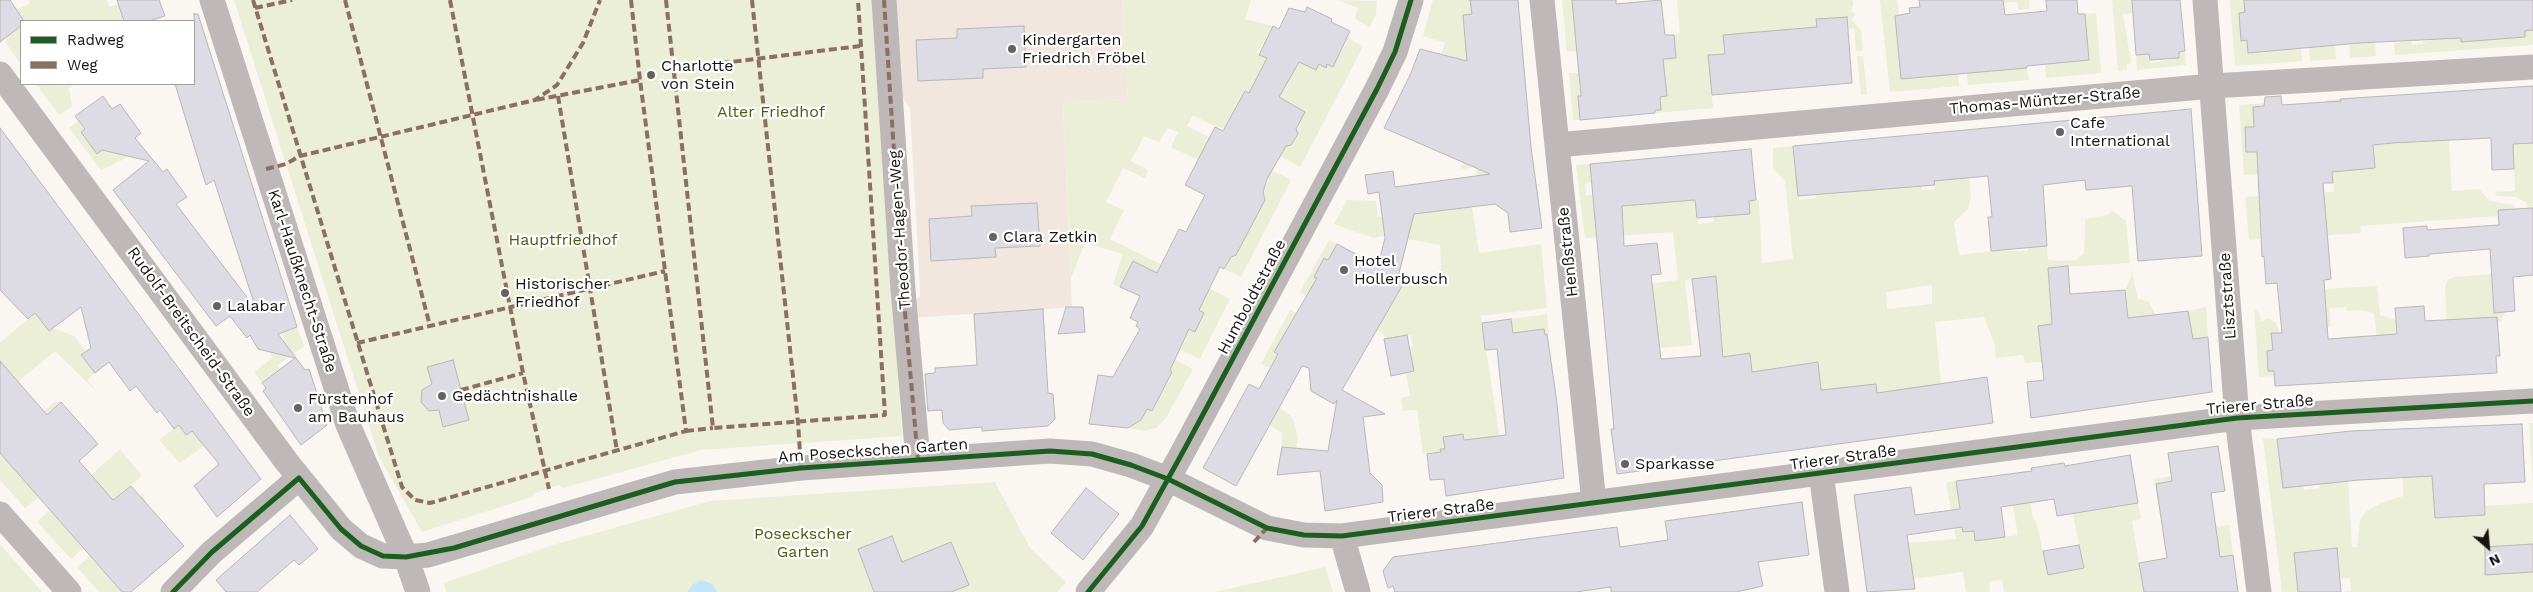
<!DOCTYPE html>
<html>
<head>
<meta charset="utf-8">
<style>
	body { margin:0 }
	#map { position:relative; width:2533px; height:592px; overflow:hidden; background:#faf6f2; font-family:"Work Sans",sans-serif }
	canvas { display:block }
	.legend { position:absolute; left:20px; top:20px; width:175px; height:65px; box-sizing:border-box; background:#fff; border:1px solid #a2a1a0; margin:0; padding:6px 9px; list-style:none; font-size:15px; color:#161311 }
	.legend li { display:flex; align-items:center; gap:10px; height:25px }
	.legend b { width:25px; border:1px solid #a2a1a0 }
	.north { position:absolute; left:2463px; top:522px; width:50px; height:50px; -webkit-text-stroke:4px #fff; paint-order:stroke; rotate:153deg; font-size:14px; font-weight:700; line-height:20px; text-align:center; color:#161311 }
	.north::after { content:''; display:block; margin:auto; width:18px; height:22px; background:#161311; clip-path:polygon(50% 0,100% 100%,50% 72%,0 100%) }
</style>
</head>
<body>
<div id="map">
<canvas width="2533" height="592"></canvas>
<ul class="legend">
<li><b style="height:6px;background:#1b5e20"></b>Radweg</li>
<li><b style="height:6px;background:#8d6e63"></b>Weg</li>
</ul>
<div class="north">N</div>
</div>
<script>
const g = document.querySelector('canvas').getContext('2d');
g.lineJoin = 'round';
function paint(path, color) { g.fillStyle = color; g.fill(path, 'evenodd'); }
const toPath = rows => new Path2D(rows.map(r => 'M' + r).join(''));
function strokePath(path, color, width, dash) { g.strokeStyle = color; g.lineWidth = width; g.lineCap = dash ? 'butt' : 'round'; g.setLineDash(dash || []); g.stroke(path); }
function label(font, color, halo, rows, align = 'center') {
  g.font = font + ' "Work Sans",sans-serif'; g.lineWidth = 4.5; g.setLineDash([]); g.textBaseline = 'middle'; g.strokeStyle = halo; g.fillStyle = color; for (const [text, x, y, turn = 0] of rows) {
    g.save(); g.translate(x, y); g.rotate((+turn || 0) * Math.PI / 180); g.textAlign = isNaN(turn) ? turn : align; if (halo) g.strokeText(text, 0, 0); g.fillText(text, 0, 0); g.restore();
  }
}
paint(toPath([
	[896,0,1122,0,1128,99,1074,101,1063,104,1072,307,911,318,910,306,920,296,920,289,910,109,903,98]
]), '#f1e7df');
paint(toPath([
	[28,0,107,0,109,7,118,4,124,21,24,21,16,10,30,3],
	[234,0,872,0,902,436,701,450,563,488,559,485,533,494,532,497,422,532,379,457],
	[1122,0,1251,0,1245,19,1273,26,1257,53,1277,63,1282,54,1316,70,1319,64,1326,68,1327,64,1333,67,1347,37,1363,47,1300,167,1280,156,1286,146,1291,145,1298,134,1296,129,1305,112,1279,97,1281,93,1249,93,1245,91,1233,113,1230,130,1212,125,1193,115,1187,126,1291,180,1241,277,1224,269,1231,257,1236,255,1265,200,1263,192,1269,179,1205,147,1198,160,1171,147,1178,132,1168,128,1159,142,1144,136,1131,161,1148,170,1145,178,1123,168,1106,202,1124,210,1110,239,1230,299,1200,359,1180,349,1189,329,1203,313,1199,310,1206,296,1142,266,1137,275,1128,271,1120,287,1113,284,1123,254,1085,243,1071,278,1063,104,1073,101,1128,99],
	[1338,0,1377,1,1376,15,1369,28,1355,18,1358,8],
	[1433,0,1470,0,1472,14,1463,16,1466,46,1496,164,1479,194,1476,167,1462,169,1461,165,1464,164,1460,132,1441,54,1445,43,1423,36],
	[1562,0,1572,0,1577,51,1567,52],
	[1677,0,1852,0,1854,2,1851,11,1855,14,1852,20,1861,30,1863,50,1856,51,1854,28,1848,29,1847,17,1817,19,1818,42,1723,35,1725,54,1708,55,1713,108,1655,113,1655,110,1661,109,1660,97,1667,96,1639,61,1676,58,1674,35,1680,34],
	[1880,0,1897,0,1899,15,1895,16,1901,79,1958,73,1959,86,1890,92],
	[1978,0,1984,72,2027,68,2029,80,1968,85,1960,20],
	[2003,0,2029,0,2030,9,2018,10,2017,2,2003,3],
	[2112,0,2132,0,2133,13,2123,14,2131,63,2127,64,2127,70,2118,71],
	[2230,0,2297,0,2302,61,2235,66],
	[2096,13,2101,73,2046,78,2045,64,2089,60,2085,14],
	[21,26,21,64,5,42,7,37],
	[2533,30,2533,45,2395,55,2394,43,2411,41,2412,45,2423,44,2423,41,2461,38,2461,42,2473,41,2473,37,2525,37,2525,31],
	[2349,41,2359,43,2375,42,2376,56,2350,58],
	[2335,42,2336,59,2310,61,2309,47],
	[2185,51,2186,65,2137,70,2136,55,2149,54,2150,63,2179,58,2179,52],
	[1857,56,1863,56,1867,94,1861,95],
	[1569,73,1579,73,1580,120,1573,120],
	[36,84,75,84,69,88,72,106,59,115],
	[2340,99,2346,170,2375,168,2373,145,2449,140,2452,191,2479,189,2490,201,2513,205,2517,209,2498,216,2360,226,2361,233,2301,237,2326,225,2324,192,2334,192,2326,100],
	[2265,103,2254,127,2245,127,2246,152,2257,152,2259,174,2244,175,2239,105],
	[78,121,84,129,109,145,115,153,137,153,101,170,69,128],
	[2513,136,2533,143,2533,208,2528,208,2526,202,2516,197,2497,196,2495,192,2515,191],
	[1793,146,1799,200,1816,198,1815,187,1921,178,1922,190,1935,189,1934,181,1969,177,1971,196,1968,209,1954,222,1959,255,1991,251,2027,251,2029,248,2047,246,2048,259,2058,261,2075,260,2084,254,2085,219,2107,215,2112,210,2126,221,2130,263,2138,299,2149,302,2156,315,2160,343,2129,329,2125,290,2132,275,2130,263,2048,268,2052,324,2038,326,2042,362,2025,363,2023,355,1996,358,1995,345,1984,317,1935,322,1941,385,1877,393,1876,384,1858,386,1818,398,1821,389,1817,362,1752,372,1750,353,1724,357,1716,276,1685,280,1692,345,1660,348,1657,327,1645,328,1655,307,1653,290,1641,285,1678,280,1673,232,1585,238,1576,165,1590,164,1591,182,1585,184,1586,195,1593,195,1622,206,1695,199,1698,224,1714,222,1713,212,1731,215,1750,214,1749,201,1759,200,1762,263,1793,259,1785,181,1773,168,1773,148],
	[1932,285,1932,304,1887,309,1886,292],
	[1431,182,1435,212,1472,207,1479,253,1541,244,1547,308,1481,316,1500,440,1464,440,1463,434,1444,437,1445,449,1440,449,1441,452,1423,454,1417,410,1403,411,1401,398,1410,396,1406,373,1413,371,1409,348,1413,347,1411,335,1388,338,1375,328,1393,293,1397,295,1405,281,1433,277,1441,269,1440,245,1386,235,1373,238,1334,224,1347,200,1376,201,1378,217,1399,214,1395,186],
	[2259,196,2260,239,2249,240,2245,197],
	[1329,240,1337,244,1328,260,1324,258,1319,279,1311,293,1309,292,1306,296,1300,292],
	[2491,274,2494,312,2505,312,2500,322,2447,326,2445,287,2448,280,2455,277],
	[2377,286,2380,315,2396,320,2397,345,2378,347,2374,313,2359,310,2347,311,2346,307,2330,308,2330,327,2327,327,2325,289],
	[2206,307,2208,337,2193,339,2188,311],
	[2254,308,2260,314,2261,322,2268,318,2276,323,2280,333,2272,333,2273,350,2267,351,2268,371,2274,371,2274,376,2259,377],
	[1290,310,1297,313,1275,352,1278,354,1270,368,1261,364],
	[35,313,49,331,53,328,74,336,86,352,81,356,95,373,87,380,99,394,55,351,18,382,0,372,0,343],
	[1547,314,1549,334,1514,339,1511,319],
	[297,327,304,346,278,365,281,369,262,383,254,372,272,358,269,347,284,340,282,333],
	[1135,338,1193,369,1166,418,1156,428,1146,431,1128,428,1141,420,1147,409,1153,410,1172,372,1129,348],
	[54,402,61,402,45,416,39,497,25,508,0,480,0,451],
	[1279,408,1290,415,1294,422,1298,438,1296,449,1282,447,1282,433,1270,425],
	[2529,423,2533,423,2533,490],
	[179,425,186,435,192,431,204,446,180,463,159,440],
	[2402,428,2431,429,2435,518,2485,516,2485,506,2533,503,2533,544,2485,547,2485,574,2533,572,2533,592,2342,592,2351,591,2350,578,2340,579,2336,548,2295,553,2298,592,2282,592,2263,438,2277,439,2283,488,2303,486,2304,490,2319,488,2331,434,2345,432,2352,547,2357,547,2360,520,2367,511,2381,503,2403,496],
	[120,449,142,476,119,496,124,510,143,493,146,505,124,526,96,494,102,488,91,475],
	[2026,471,2033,519,2036,521,2048,575,2084,568,2072,510,2077,513,2138,503,2141,519,2132,521,2144,592,2004,592,2002,579,1989,582,1990,592,1966,592,1963,572,1913,579,1908,543,1956,539,1946,482,1956,481,1963,532,1974,531,1975,541,2018,535,2007,474],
	[2172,476,2196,530,2229,525,2233,555,2165,562,2164,558,2167,556,2163,535,2176,533,2173,513,2160,514,2154,479],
	[995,482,1030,548,1066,582,1057,592,914,592,892,536,858,549,874,592,446,592,444,583,553,545,710,501],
	[50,510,83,548,71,559,37,522],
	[0,544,42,592,0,592],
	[90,556,122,592,99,592,77,567],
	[1325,567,1333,592,1215,592]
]), '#ebefd8');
paint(toPath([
	[702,580,712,584,717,592,687,592,692,585]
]), '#c3e5fb');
const building = toPath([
	[0,0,10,0,24,21,21,21,21,26,0,42,0,0],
	[117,0,159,0,165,16,149,21,124,21,117,0],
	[1470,0,1518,0,1531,147,1542,228,1510,232,1508,213,1495,204,1414,214,1398,277,1405,281,1342,390,1385,414,1363,417,1370,473,1382,485,1383,502,1325,511,1320,471,1277,475,1282,447,1328,451,1337,400,1334,404,1311,391,1309,368,1302,366,1236,486,1203,468,1249,384,1259,389,1278,354,1274,352,1317,278,1314,277,1324,258,1328,260,1337,244,1378,266,1385,238,1379,192,1368,194,1365,175,1393,171,1395,187,1490,174,1384,128,1411,73,1420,49,1467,61,1463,15,1472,14,1470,0],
	[1572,0,1616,0,1616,4,1661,0,1665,35,1674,35,1676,58,1663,59,1667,96,1660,97,1661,110,1655,110,1655,113,1580,120,1578,96,1581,96,1572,0],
	[1919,0,2003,0,2005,15,2047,11,2046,0,2077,0,2078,14,2085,14,2089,60,2027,66,2027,68,1901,79,1895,16,1910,13,1909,8,1920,7,1919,0],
	[2132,0,2180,0,2185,51,2179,52,2179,58,2150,60,2149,54,2136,55,2132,0],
	[2244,0,2533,0,2533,30,2525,31,2525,37,2461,42,2461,38,2359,43,2248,53,2247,40,2241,41,2239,13,2245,12,2244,0],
	[1307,7,1332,19,1331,22,1350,31,1333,67,1327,64,1326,68,1319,64,1316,70,1299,62,1279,97,1305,112,1296,129,1298,134,1291,145,1286,146,1267,179,1263,192,1265,200,1236,255,1231,257,1224,269,1220,267,1199,310,1204,313,1195,332,1189,329,1170,370,1172,372,1152,411,1147,409,1141,420,1128,428,1089,424,1098,375,1113,377,1140,329,1136,326,1138,322,1130,318,1140,296,1120,287,1133,261,1157,273,1179,229,1186,232,1205,195,1185,185,1215,127,1223,131,1245,91,1249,93,1267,58,1259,55,1273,26,1279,29,1289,8,1305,12,1307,7],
	[194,14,198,14,297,327,278,334,305,370,309,369,327,425,301,445,263,391,266,388,262,383,295,358,258,349,250,335,247,338,230,316,216,326,113,190,149,161,102,150,97,154,81,132,85,129,75,116,103,96,112,109,120,104,141,133,135,138,163,172,167,169,187,197,176,204,256,309,214,180,206,185,175,84,194,84,194,14],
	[1847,17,1852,83,1712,95,1708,55,1725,54,1723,35,1817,27,1816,19,1847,17],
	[1024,26,1026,67,983,69,983,78,918,81,916,40,957,38,957,29,1024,26],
	[2533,86,2533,143,2513,144,2514,169,2492,170,2491,138,2393,143,2373,145,2375,168,2332,172,2333,183,2323,183,2331,279,2324,280,2328,339,2397,334,2395,308,2424,306,2425,321,2497,317,2500,356,2496,356,2497,373,2275,386,2274,371,2268,371,2267,351,2273,350,2271,333,2282,333,2277,283,2266,284,2264,256,2262,257,2257,152,2246,152,2245,127,2254,127,2253,107,2264,106,2265,97,2281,96,2282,105,2341,101,2340,99,2533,86],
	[2191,109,2202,256,2138,261,2132,186,2086,190,2085,180,2043,185,2047,246,1991,251,1988,217,1992,217,1988,176,1934,181,1935,185,1798,196,1793,146,2191,109],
	[0,128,261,479,217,517,194,486,219,464,192,431,186,435,179,425,174,429,160,410,157,413,136,386,130,391,109,362,95,373,81,355,91,348,81,307,49,331,35,313,28,319,0,290,0,128],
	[1751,149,1756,200,1749,201,1750,214,1697,218,1695,200,1622,206,1624,246,1657,243,1661,274,1651,275,1661,359,1701,356,1692,279,1716,276,1723,357,1750,353,1752,372,1818,362,1821,390,1876,384,1877,393,1987,377,1993,423,1617,474,1611,429,1614,429,1590,164,1751,149],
	[1037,203,1040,246,995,248,996,257,931,261,929,219,972,216,971,206,1037,203],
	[2533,208,2533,275,2513,277,2515,311,2494,313,2490,249,2429,254,2429,256,2405,258,2403,228,2427,226,2427,230,2499,225,2498,210,2533,208],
	[2068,266,2070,294,2125,290,2128,318,2188,311,2193,339,2208,337,2212,392,2031,418,2027,382,2044,380,2038,326,2052,324,2048,268,2068,266],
	[1066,307,1083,307,1085,332,1058,334,1066,307],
	[1043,309,1048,393,1053,394,1055,419,1048,426,982,431,982,427,949,430,943,423,942,410,928,411,925,374,935,373,935,368,977,365,974,314,1043,309],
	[1511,319,1513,333,1544,329,1545,335,1547,334,1557,403,1564,478,1446,496,1444,479,1430,480,1427,454,1441,452,1440,449,1445,449,1443,437,1463,434,1464,440,1506,435,1497,349,1485,350,1482,323,1511,319],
	[1407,335,1414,371,1391,376,1384,339,1407,335],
	[453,360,469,420,443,427,439,410,429,411,421,402,422,390,432,384,427,367,453,360],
	[0,361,47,415,61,402,98,444,79,461,113,500,131,486,184,546,131,592,122,592,0,453,0,361],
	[2522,424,2525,482,2484,484,2485,515,2435,518,2432,476,2359,480,2283,488,2277,439,2351,431,2522,424],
	[2218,446,2225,491,2211,493,2220,557,2233,555,2238,592,2144,592,2139,563,2167,558,2156,484,2172,481,2168,453,2218,446],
	[2130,455,2138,503,2057,516,2054,499,2001,507,2005,537,1975,541,1974,531,1963,532,1962,527,1907,535,1915,589,1867,592,1854,495,1911,487,1915,515,1960,509,1956,481,2032,471,2031,468,2064,463,2065,466,2130,455],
	[1086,488,1119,514,1083,560,1051,533,1086,488],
	[1802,502,1809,555,1758,562,1763,586,1736,592,1611,592,1611,587,1576,592,1395,592,1393,586,1388,588,1383,571,1393,557,1617,527,1620,547,1668,540,1665,521,1802,502],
	[290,515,318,549,299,565,294,560,257,592,226,592,216,580,290,515],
	[892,536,902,562,951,542,969,585,951,592,874,592,858,549,892,536],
	[2533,544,2533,572,2485,575,2485,547,2533,544],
	[2079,545,2084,568,2048,575,2043,551,2079,545],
	[2337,548,2341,592,2298,592,2294,553,2337,548]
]);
paint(building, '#dddbe3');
strokePath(building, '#b9b7b7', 1);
strokePath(toPath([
	[212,0,348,425,406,557,418,592],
	[884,0,903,290,918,460],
	[1542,0,1594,503],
	[2205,0,2237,418,2259,592],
	[0,74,286,461,341,529,361,546,383,556,406,557,428,555,675,482,801,468,918,460,1050,451,1092,454,1131,465,1168,479,1267,528,1304,535,1342,536,2237,418,2533,401],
	[1557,145,2212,86,2533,67],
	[1821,473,1837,592],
	[0,514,69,592],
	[1342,536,1358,592],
	[173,592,212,552,299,478],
	[1088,592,1142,526,1185,448,1377,89,1395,52,1411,0]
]), '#bfb8b8', 25);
strokePath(toPath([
	[253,0,402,487,415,500,430,503,686,431,640,80,535,100],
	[345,0,430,326],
	[450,0,523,373,549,489],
	[631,0,640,80],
	[666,0,713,428,885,415,858,0],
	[752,0,798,422,801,468],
	[884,0,903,290,918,460],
	[255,8,292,0],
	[674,69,860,46],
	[558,96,617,451],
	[266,169,286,164,300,156,535,100,557,85,583,43,600,0],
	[357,343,665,271],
	[461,390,523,373],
	[686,431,713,428],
	[1254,542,1267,528]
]), '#8d6e63', 4, [8, 4]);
strokePath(toPath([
	[173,592,212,552,299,478,341,529,361,546,383,556,406,557,454,548,675,482,801,468,1050,451,1092,454,1131,465,1168,479,1267,528,1304,535,1342,536,2237,418,2533,401],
	[1088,592,1142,526,1185,448,1377,89,1395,52,1411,0]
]), '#1b5e20', 5);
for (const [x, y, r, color] of [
	[1012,49,5,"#666260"],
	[651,75,5,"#666260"],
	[2060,132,5,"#666260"],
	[993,237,5,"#666260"],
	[1344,270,5,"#666260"],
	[505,293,5,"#666260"],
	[217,306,5,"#666260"],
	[442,396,5,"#666260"],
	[298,408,5,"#666260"],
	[1625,464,5,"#666260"]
]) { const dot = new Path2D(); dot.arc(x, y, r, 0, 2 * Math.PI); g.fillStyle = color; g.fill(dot); strokePath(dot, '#fff', 2); }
label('16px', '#161311', '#fff', [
	["Kindergarten",1022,40],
	["Friedrich Fröbel",1022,58],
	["Charlotte",661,66],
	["von Stein",661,84],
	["Cafe",2070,123],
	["International",2070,141],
	["Clara Zetkin",1003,237],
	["Hotel",1354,261],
	["Hollerbusch",1354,279],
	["Historischer",515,284],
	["Friedhof",515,302],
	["Lalabar",227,306],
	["Gedächtnishalle",452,396],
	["Fürstenhof",308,399],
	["am Bauhaus",308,417],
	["Sparkasse",1635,464]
], 'left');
label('16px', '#161311', '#fff', [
	["Thomas-Müntzer-Straße",2045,101,-5],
	["Theodor-Hagen-Weg",900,230,-94],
	["Henßstraße",1568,252,-96],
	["Karl-Haußknecht-Straße",302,281,72],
	["Lisztstraße",2228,296,-94],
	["Humboldtstraße",1252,297,-62],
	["Rudolf-Breitscheid-Straße",191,332,54],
	["Trierer Straße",2260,405,-5],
	["Am Poseckschen Garten",873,451,-4],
	["Trierer Straße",1843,458,-8],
	["Trierer Straße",1441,511,-7]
]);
label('16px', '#4c5c0e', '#fff', [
	["Alter Friedhof",771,112],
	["Hauptfriedhof",563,240],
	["Poseckscher",803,534],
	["Garten",803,552]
]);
</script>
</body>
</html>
